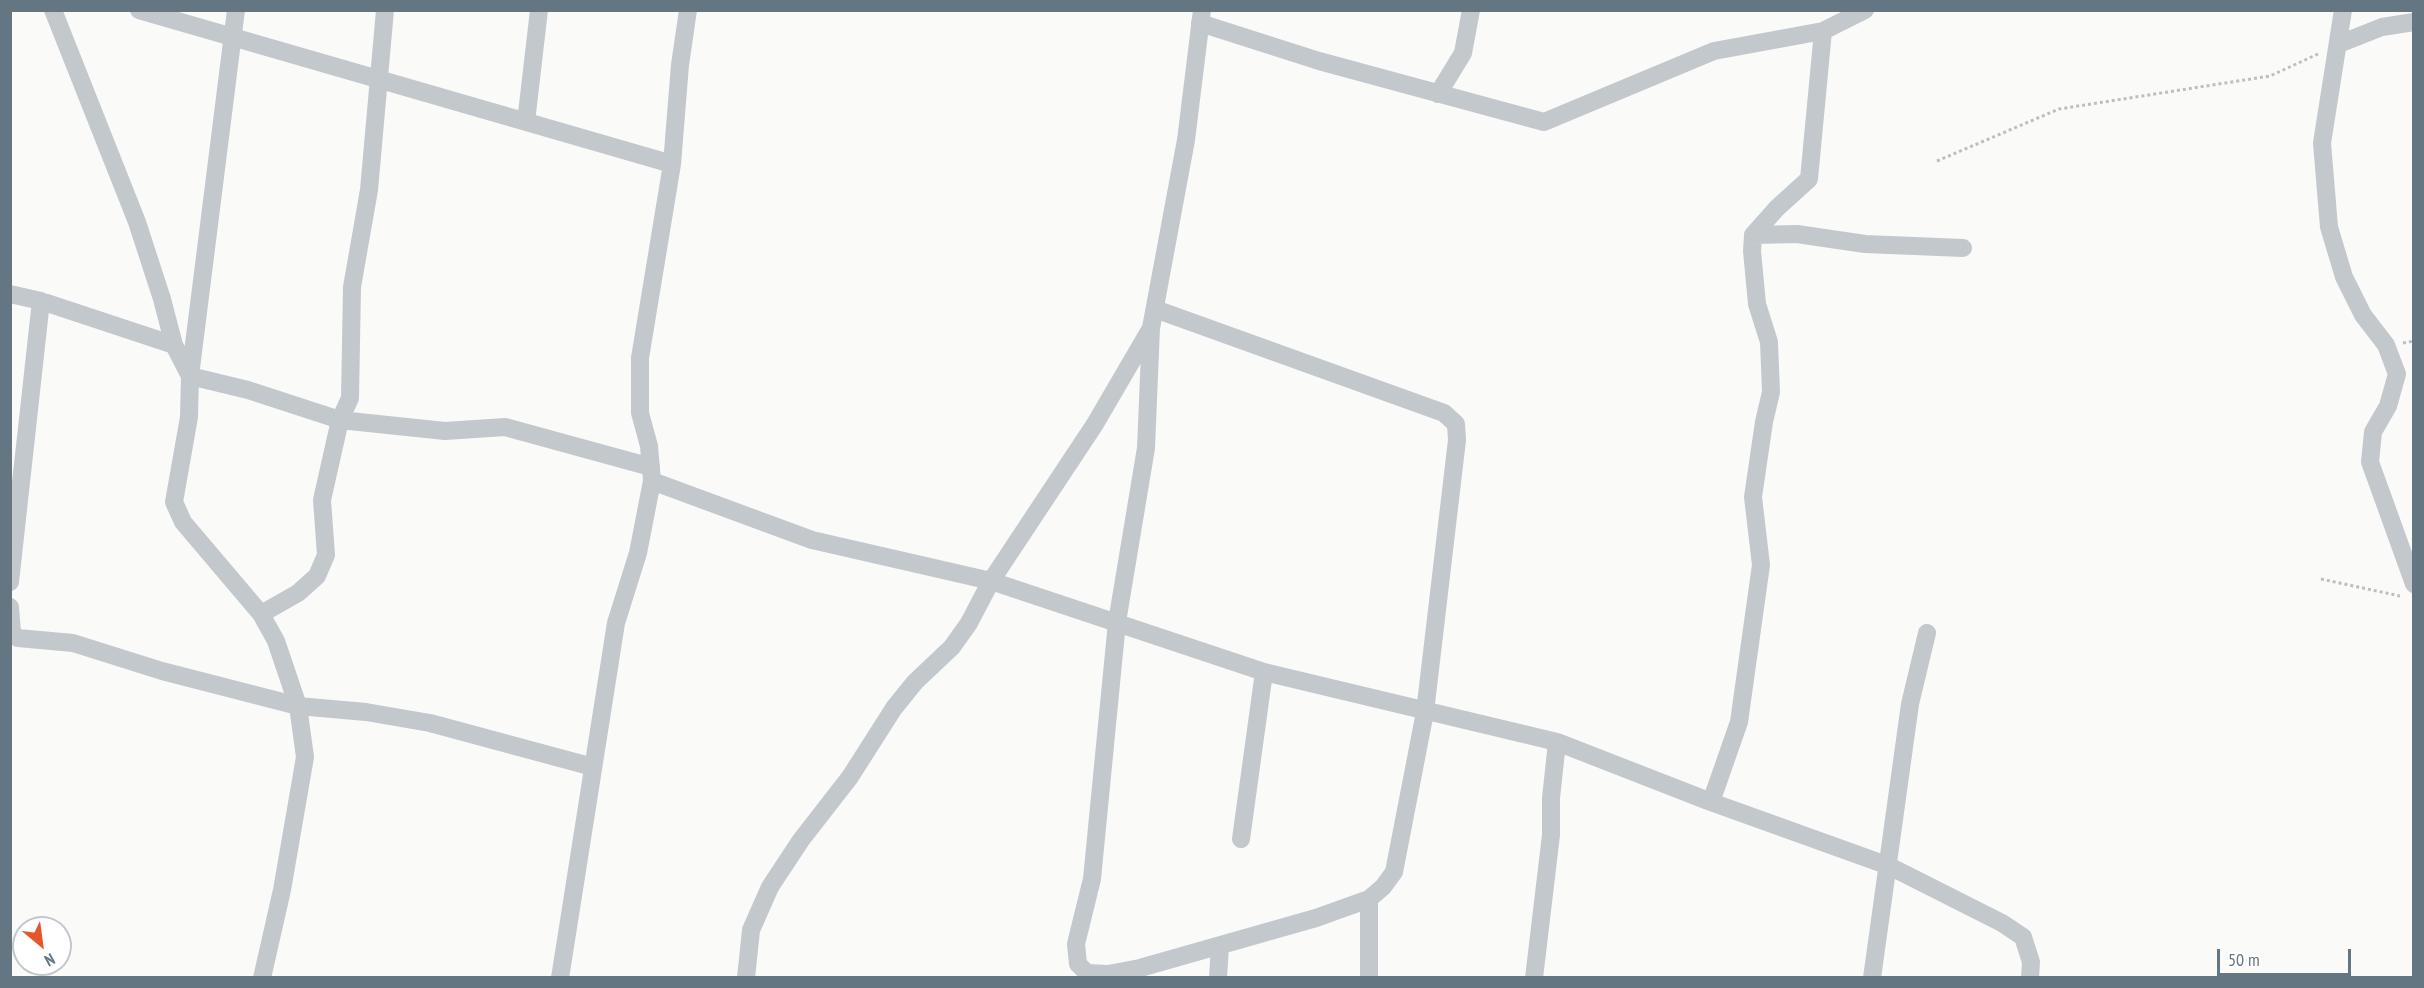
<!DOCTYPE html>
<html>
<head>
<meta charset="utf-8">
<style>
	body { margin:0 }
	#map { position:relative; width:2424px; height:988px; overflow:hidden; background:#fafaf8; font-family:"PT Sans Narrow",sans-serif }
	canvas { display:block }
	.frame { position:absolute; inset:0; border:12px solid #657683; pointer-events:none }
	.north { position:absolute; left:12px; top:916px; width:60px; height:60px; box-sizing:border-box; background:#fff; border:2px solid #c1c8cd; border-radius:50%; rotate:151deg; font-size:16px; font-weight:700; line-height:24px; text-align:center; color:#657683 }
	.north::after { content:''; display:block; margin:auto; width:21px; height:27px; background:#e4572e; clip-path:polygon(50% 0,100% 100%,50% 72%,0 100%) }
	.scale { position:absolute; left:2217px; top:949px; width:134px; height:27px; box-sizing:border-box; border:3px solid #657683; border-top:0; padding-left:8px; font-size:18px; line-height:21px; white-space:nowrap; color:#657683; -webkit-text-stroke:4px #fff; paint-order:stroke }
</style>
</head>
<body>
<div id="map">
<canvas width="2424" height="988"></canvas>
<div class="frame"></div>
<div class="north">N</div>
<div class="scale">50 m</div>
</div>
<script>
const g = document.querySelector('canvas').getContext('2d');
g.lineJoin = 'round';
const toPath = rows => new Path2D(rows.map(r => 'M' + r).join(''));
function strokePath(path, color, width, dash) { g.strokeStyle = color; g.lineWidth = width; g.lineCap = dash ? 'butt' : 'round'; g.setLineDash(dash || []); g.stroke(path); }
strokePath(toPath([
	[1937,161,2059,109,2270,76,2318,54],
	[2403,343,2414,341],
	[2321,579,2400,596]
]), '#bbbfc2', 3, [3, 3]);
strokePath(toPath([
	[53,10,137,222,162,299,174,345,190,376,189,417,174,502,183,522,261,614,276,641,298,706,305,757,282,890,262,978],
	[139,10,672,164],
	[236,10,190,376,248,390,340,420,445,431,505,427,651,467],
	[2343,10,2322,143,2329,227,2344,277,2363,315,2386,345,2397,374,2388,406,2373,432,2370,462,2414,584],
	[1200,23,1319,61,1544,122,1714,51,1823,31,1865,10],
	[2339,44,2382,27,2414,22],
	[1438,94,1463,53,1471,10],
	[526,122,539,10],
	[1753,235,1797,234,1865,244,1963,248],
	[10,294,41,301,174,345],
	[1151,328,1146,448,1117,622,1092,879,1076,944,1078,964,1087,973,1108,974,1140,968,1316,918,1369,899,1383,887,1394,872,1425,712,1457,440,1456,424,1444,413,1155,309],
	[652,481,812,540,991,581,1264,672,1557,742,1711,802,1889,866,2002,923,2023,937,2031,962,2030,978],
	[10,582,41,301],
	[10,607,12,633,18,638,73,643,162,671,298,706,366,712,430,723,593,767],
	[261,614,298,593,317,576,326,555,322,500,340,420,350,398,352,287,369,190,385,10],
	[1711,802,1739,722,1761,565,1753,497,1764,422,1771,392,1769,342,1757,304,1752,251,1753,235,1777,208,1809,179,1823,31],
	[1241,839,1264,672],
	[560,978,616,623,638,553,652,481,649,446,640,413,640,358,672,164,680,65,688,10],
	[746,978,751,930,770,887,801,840,850,777,894,708,915,682,952,647,969,623,991,581,1095,424,1151,328,1186,140,1202,10],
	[1218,978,1220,946],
	[1369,978,1369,899],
	[1534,978,1551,835,1551,798,1557,742],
	[1872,978,1910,704,1927,633]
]), '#c3c8cc', 18);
</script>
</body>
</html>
